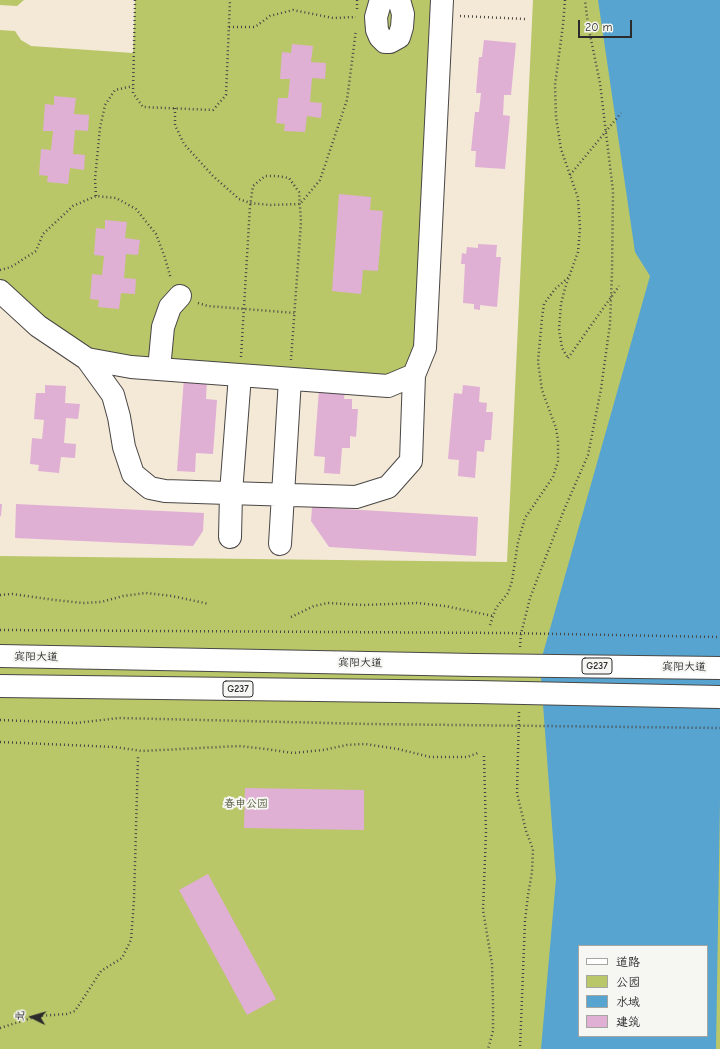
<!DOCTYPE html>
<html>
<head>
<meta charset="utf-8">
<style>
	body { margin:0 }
	#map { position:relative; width:720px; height:1049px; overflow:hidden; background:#f4e8d7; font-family:"Comic Neue","LXGW WenKai TC",sans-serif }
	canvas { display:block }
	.legend { position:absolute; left:578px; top:945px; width:130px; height:92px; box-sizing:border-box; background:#f6f6f2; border:1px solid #a5a5a2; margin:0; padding:5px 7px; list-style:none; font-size:12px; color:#2b2b2b }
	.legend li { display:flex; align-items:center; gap:8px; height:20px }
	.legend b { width:20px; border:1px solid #a5a5a2 }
	.north { position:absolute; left:12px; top:997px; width:40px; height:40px; -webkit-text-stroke:3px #f6f6f2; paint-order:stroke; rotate:275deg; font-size:11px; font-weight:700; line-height:16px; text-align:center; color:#2b2b2b }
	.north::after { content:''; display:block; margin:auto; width:14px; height:18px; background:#2b2b2b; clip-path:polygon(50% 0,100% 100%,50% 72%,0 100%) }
	.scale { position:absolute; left:578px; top:20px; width:54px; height:18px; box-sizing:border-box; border:2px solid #2b2b2b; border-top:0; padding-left:5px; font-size:12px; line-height:14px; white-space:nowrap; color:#2b2b2b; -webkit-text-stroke:3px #f6f6f2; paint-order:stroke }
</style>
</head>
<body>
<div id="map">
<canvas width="720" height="1049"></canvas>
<ul class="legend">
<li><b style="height:5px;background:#fff"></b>道路</li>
<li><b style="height:11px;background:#b9c769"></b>公园</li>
<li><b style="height:11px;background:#57a4d0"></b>水域</li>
<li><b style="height:11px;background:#e0afd4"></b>建筑</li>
</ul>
<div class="north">北</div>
<div class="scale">20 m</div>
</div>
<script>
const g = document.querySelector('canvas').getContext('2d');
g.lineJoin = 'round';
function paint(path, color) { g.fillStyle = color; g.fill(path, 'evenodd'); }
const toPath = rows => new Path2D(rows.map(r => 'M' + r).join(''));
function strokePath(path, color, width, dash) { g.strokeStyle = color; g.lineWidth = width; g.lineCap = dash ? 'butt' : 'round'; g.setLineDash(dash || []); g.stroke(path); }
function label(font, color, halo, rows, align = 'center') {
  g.font = font + ' "Comic Neue","LXGW WenKai TC",sans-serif'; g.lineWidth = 4; g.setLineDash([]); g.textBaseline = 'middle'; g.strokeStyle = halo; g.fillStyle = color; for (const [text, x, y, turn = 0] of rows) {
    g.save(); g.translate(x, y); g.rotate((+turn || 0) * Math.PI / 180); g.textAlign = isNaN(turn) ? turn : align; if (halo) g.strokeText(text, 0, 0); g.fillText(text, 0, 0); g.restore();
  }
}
paint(toPath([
	[0,0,24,0,17,6,0,5],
	[135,0,437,0,420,343,409,368,387,378,92,354,39,320,0,279,0,30,15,31,21,40,31,46,133,53],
	[533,0,720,0,720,1049,0,1049,0,556,507,562],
	[579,946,707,946,707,1036,579,1036]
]), '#b9c769');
paint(toPath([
	[598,0,720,0,720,801,716,1049,541,1049,556,879,540,664,650,276,635,252],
	[579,946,707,946,707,1036,579,1036]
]), '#57a4d0');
paint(toPath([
	[484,40,516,43,511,95,504,95,503,115,510,116,505,169,475,167,476,151,471,151,475,112,479,112,481,93,476,93,479,57,482,57],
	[292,44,313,46,311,62,326,63,325,79,312,78,310,102,322,103,321,118,307,116,305,132,284,131,285,124,276,123,278,98,288,98,290,79,280,79,282,52,291,53],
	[54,96,76,98,74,114,89,115,88,131,75,130,73,154,85,155,84,170,70,168,68,184,47,182,48,176,39,175,41,149,51,150,53,131,43,131,45,104,54,105],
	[339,194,371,197,370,210,383,211,378,271,363,270,361,294,332,291],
	[105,220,127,222,125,238,140,240,138,255,126,254,124,278,136,279,135,294,121,293,119,309,98,307,99,300,90,299,92,274,102,275,104,256,94,255,96,228,105,229],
	[478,244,497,245,496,257,501,257,497,307,480,305,480,310,474,309,474,304,463,303,465,264,461,264,462,253,466,254,467,247,478,248],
	[184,378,207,380,206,399,217,400,213,454,196,453,195,472,177,471],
	[346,383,344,399,352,399,352,409,358,409,356,437,350,436,350,448,342,448,340,474,324,473,325,457,314,456,319,389],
	[45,385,66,386,65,403,80,404,78,419,66,418,64,443,76,444,75,458,61,457,59,473,38,471,39,465,30,464,32,438,42,439,44,420,34,419,36,393,45,393],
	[463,385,480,387,479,402,487,403,486,412,493,412,491,440,485,440,484,452,477,451,475,478,458,476,459,460,448,459,454,393,462,394],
	[0,504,2,504,1,516,0,516],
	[16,504,204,513,203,531,193,546,15,538],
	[312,507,478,517,476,556,329,547,311,521],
	[245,788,364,790,364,830,244,828],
	[208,874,276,999,247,1015,179,890]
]), '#e0afd4');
const minor = toPath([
	[383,0,380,3,376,17,377,30,380,37,385,42,390,42,399,37,402,27,403,14,399,0],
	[0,291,38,326,87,359,131,367,388,386,414,375,425,348,442,0],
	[87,359,113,395,119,417,124,447,133,474,150,488,165,491,356,497,388,487,411,461,414,375],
	[159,369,163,327,170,307,180,296],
	[230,537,231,493,240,375],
	[280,544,290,379]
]);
const highway = toPath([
	[0,656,474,665],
	[0,686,475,692]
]);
strokePath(minor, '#494745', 24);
strokePath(highway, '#494745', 24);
strokePath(toPath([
	[135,0,133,93,143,107,213,110,226,95,230,0],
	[565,0,563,25,555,85,556,117,561,149,578,198,580,228,578,252,565,288,561,304,559,329,562,348,568,358],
	[357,9,357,0],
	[460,16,526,19],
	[229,27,255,27,270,16,293,10,333,18,356,17],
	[175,108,175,125,184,144,213,176,239,199,250,203,270,205,300,204,320,180,347,100,356,30],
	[96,196,95,179,100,128,105,105,115,90,133,86],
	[0,270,11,267,36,251,43,234,73,206,96,196,116,198,136,209,156,234,165,258,171,279],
	[198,303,208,306,295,313],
	[241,357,250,206,253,186,265,176,277,176,289,178,299,192,301,222,291,360],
	[0,595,12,594,55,600,83,603,101,602,123,596,146,593,172,596,209,604],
	[291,617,314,606,328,603,363,605,417,603,445,606,493,616],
	[490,625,496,608,508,593,512,581,518,542,525,518,553,477,558,461,558,440,556,428,542,390,538,362,542,318,544,304,555,289,569,277],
	[0,630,505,633,720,637],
	[520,647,521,634,530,598,564,510,588,455,601,389,610,324,612,273,613,191,600,83,588,25,585,0],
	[519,712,517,793,526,831,533,849,532,872,528,895,525,921,520,1049],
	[0,720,76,723,119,718,369,724,720,728],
	[0,742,115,747,142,751,239,746,266,749,293,753,323,750,347,745,365,744,398,749,430,757,467,757,478,753],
	[484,756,486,832,483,910,492,964,493,1004,493,1031,488,1049],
	[0,1028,38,1016,67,1014,75,1011,101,971,122,958,131,940,134,900,138,757]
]), '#494745', 2.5, [1, 3]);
strokePath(minor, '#fff', 22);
strokePath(highway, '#fff', 22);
const highwayBridge = toPath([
	[474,665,720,668],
	[475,692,720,697]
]);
strokePath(highwayBridge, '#494745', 24, []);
strokePath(toPath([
	[570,175,621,113],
	[568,358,619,286]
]), '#494745', 2.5, [1, 3]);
strokePath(highwayBridge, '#fff', 22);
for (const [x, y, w] of [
	[597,666,30],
	[238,689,30]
]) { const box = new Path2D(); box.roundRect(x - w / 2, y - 8, w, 16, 3); g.fillStyle = '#f6f6f2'; g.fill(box); strokePath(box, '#2b2b2b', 1); }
label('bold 10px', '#2b2b2b', null, [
	["G237",597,666],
	["G237",238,689]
]);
label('11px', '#2b2b2b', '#f6f6f2', [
	["宾阳大道",36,657,1],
	["宾阳大道",360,663,1],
	["宾阳大道",684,667,1]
]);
label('11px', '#565a3e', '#f6f6f2', [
	["春申公园",246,804]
]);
</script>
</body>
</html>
